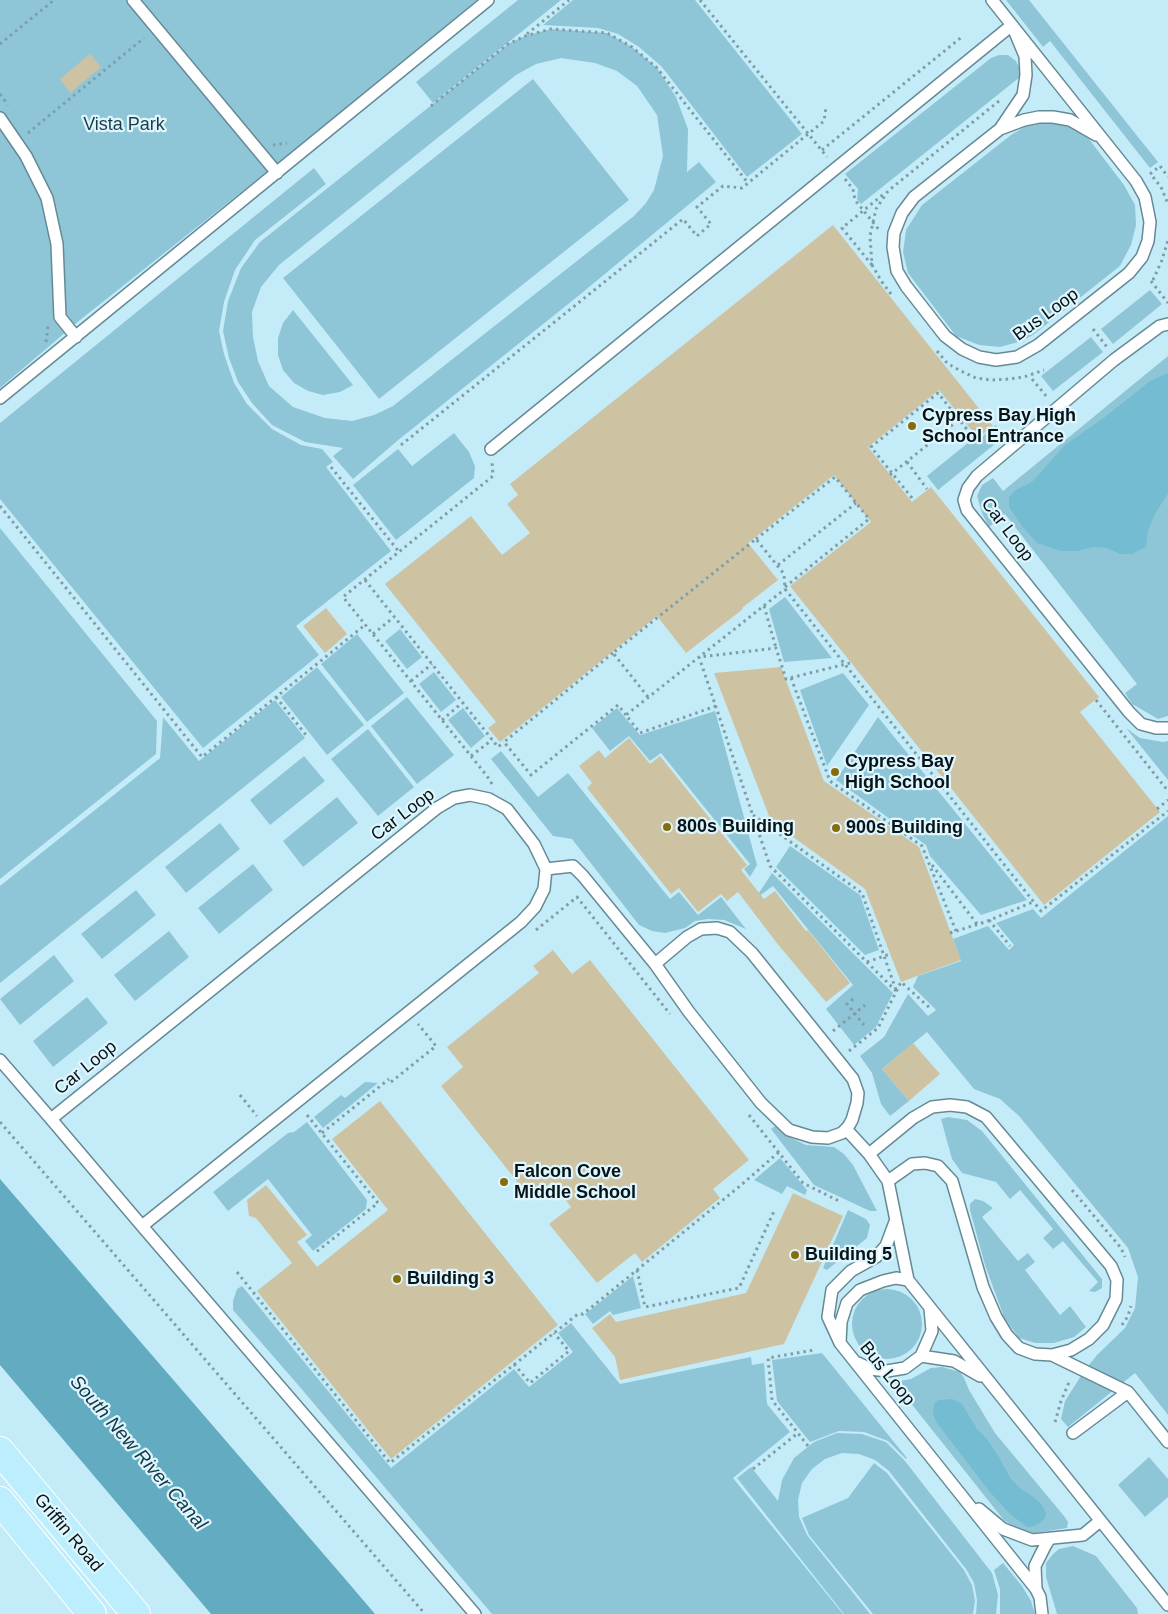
<!DOCTYPE html>
<html>
<head>
<meta charset="utf-8">
<style>
	body { margin:0 }
	canvas { display:block; background:#c4ecf8 }
</style>
</head>
<body>
<canvas width="1168" height="1614"></canvas>
<script>
const g = document.querySelector('canvas').getContext('2d');
g.lineJoin = 'round';
function paint(path, color) { g.fillStyle = color; g.fill(path, 'evenodd'); }
const toPath = rows => new Path2D(rows.map(r => 'M' + r).join(''));
function strokePath(path, color, width, dash) { g.strokeStyle = color; g.lineWidth = width; g.lineCap = dash ? 'butt' : 'round'; g.setLineDash(dash || []); g.stroke(path); }
function label(font, color, halo, rows, align = 'center') {
  g.font = font + ' Helvetica,sans-serif'; g.lineWidth = 4.5; g.setLineDash([]); g.textBaseline = 'middle'; g.strokeStyle = halo; g.fillStyle = color; for (const [text, x, y, turn = 0] of rows) {
    g.save(); g.translate(x, y); g.rotate((+turn || 0) * Math.PI / 180); g.textAlign = isNaN(turn) ? turn : align; if (halo) g.strokeText(text, 0, 0); g.fillText(text, 0, 0); g.restore();
  }
}
paint(toPath([
	[0,0,477,0,303,143,80,320,0,388],
	[518,0,561,0,433,103,416,82],
	[573,0,695,0,802,134,747,177,662,67,639,47,618,34,598,28,543,25],
	[1006,0,1029,0,1158,162,1150,168,1050,41,1043,47],
	[551,29,607,33,632,47,657,68,676,97,688,129,687,172,699,162,716,182,577,297,397,441,353,479,333,456,343,448,305,442,272,425,252,403,238,382,229,358,223,331,228,301,241,268,260,242,508,44,525,36],
	[561,58,595,63,617,71,637,86,657,115,663,156,654,190,646,203,634,216,393,406,374,415,352,421,325,418,293,407,269,386,258,361,253,337,252,312,261,287,279,265,516,75,536,64],
	[999,55,1008,55,1016,61,1019,67,1020,77,861,204,857,199,858,189,845,174,991,58],
	[533,79,629,200,379,399,283,278],
	[1039,123,1055,123,1069,127,1089,139,1124,185,1135,205,1136,225,1131,245,1120,266,1033,335,1022,341,1000,347,979,345,956,336,908,273,903,252,906,230,922,205,1011,135,1026,126],
	[314,168,326,184,255,240,235,270,224,302,219,331,224,354,234,383,247,404,272,429,301,445,322,449,333,462,326,467,391,551,296,626,319,655,203,748,0,499,0,423],
	[1150,290,1162,304,1113,344,1101,329],
	[293,310,353,385,340,392,323,395,308,391,294,383,283,370,278,355,278,338,283,323],
	[1091,337,1103,352,1053,391,1041,376],
	[1168,356,1168,716,1158,719,1132,704,1125,693,1137,684,1005,514,989,527,982,513,977,496,982,485,993,478,1003,491],
	[996,425,1005,436,938,490,927,476,974,438,977,441],
	[454,433,469,452,475,466,474,478,396,540,353,485,398,449,412,466],
	[0,528,157,721,156,754,0,879],
	[785,597,832,658,784,662,769,609],
	[400,629,422,657,407,669,385,641],
	[357,634,404,693,367,722,321,664],
	[317,667,364,725,327,755,281,697],
	[434,672,456,700,441,712,419,684],
	[843,673,869,705,827,766,800,690],
	[407,697,454,755,417,784,371,726],
	[275,700,305,738,0,983,0,886,160,758,163,717,199,761],
	[463,708,485,736,471,748,448,720],
	[617,708,640,735,715,711,757,865,750,877,744,869,750,864,661,753,650,761,629,736,610,751,592,728],
	[878,717,1027,900,981,915,930,856,926,845,836,780],
	[1126,728,1140,738,1163,742,1168,741,1168,780],
	[368,729,414,787,378,816,331,759],
	[501,751,538,797,568,773,670,899,679,892,698,915,721,897,746,929,724,920,708,919,695,921,685,928,665,933,652,931,639,925,572,839,553,836,491,759],
	[304,756,325,781,270,825,250,800],
	[337,797,358,823,303,867,283,841],
	[1168,816,1168,1415,1135,1373,1068,1427,1061,1419,1065,1401,1084,1371,1097,1355,1125,1328,1135,1308,1138,1277,1128,1248,1019,1116,1000,1099,974,1089,927,1032,882,1069,909,1101,890,1116,881,1104,872,1073,860,1056,884,1037,908,994,928,1016,936,1010,913,987,918,976,961,961,953,939,988,926,1009,950,1014,945,996,923,1033,909,1041,918],
	[220,823,240,849,186,893,165,867],
	[790,846,860,895,879,950,865,955,776,867],
	[253,864,273,890,219,934,198,908],
	[772,873,893,993,876,1027,854,1045,826,1009,853,985,773,886,755,899],
	[136,890,156,915,102,959,81,934],
	[169,931,189,957,135,1001,114,975],
	[54,955,74,981,20,1025,0,999],
	[87,997,108,1023,53,1067,33,1041],
	[365,1082,378,1083,323,1128,314,1117,341,1095,345,1098],
	[948,1117,967,1120,982,1131,1102,1279,1102,1288,1095,1292,1089,1291,1098,1282,1063,1241,1053,1249,1043,1238,1053,1229,1020,1190,1010,1199,996,1182,962,1173,952,1159,941,1119],
	[307,1122,367,1200,366,1209,313,1251,305,1241,312,1235,268,1179,228,1211,213,1192,288,1133,294,1132],
	[775,1126,787,1136,806,1145,834,1147,844,1154,853,1165,877,1211,870,1211,814,1185,771,1129],
	[780,1158,807,1190,805,1195,787,1186,782,1194,754,1180],
	[975,1199,983,1201,993,1208,982,1217,1018,1261,1028,1253,1035,1262,1025,1270,1060,1315,1070,1306,1086,1327,1074,1337,1054,1343,1035,1343,1019,1338,1004,1317,985,1265,970,1210,970,1204],
	[848,1210,866,1219,870,1225,867,1238,827,1270,823,1268],
	[633,1276,641,1308,613,1315,610,1311,593,1324,585,1314],
	[242,1286,391,1468,514,1369,529,1387,573,1352,558,1333,571,1323,620,1384,751,1357,752,1365,764,1363,767,1404,790,1432,733,1478,843,1614,492,1614,299,1386,233,1310,233,1301,237,1289],
	'852 1324a35 35 0 1 1 70 0a35 35 0 1 1-70 0Z',
	[822,1353,907,1458,906,1459,888,1441,864,1432,839,1431,810,1442,777,1401,772,1360],
	[942,1367,960,1372,964,1378,969,1390,995,1433,1064,1516,1068,1522,1067,1528,1034,1533,1018,1531,1003,1519,894,1382,911,1379,931,1368],
	[837,1433,862,1434,886,1442,905,1461,992,1573,998,1595,996,1614,976,1614,977,1600,974,1583,966,1569,889,1471,875,1460,859,1454,842,1453,825,1459,812,1469,802,1483,798,1500,799,1517,807,1535,870,1614,844,1614,737,1478,751,1467,778,1501,782,1480,794,1458,814,1442],
	[1149,1457,1168,1479,1168,1497,1145,1517,1118,1485],
	[874,1463,887,1473,964,1570,972,1585,975,1601,973,1614,873,1614,809,1535,802,1518,848,1498],
	[1073,1546,1096,1556,1137,1608,1138,1614,1057,1614,1046,1577,1046,1563,1053,1554,1059,1549],
	[1003,1563,1022,1586,1031,1601,1035,1614,1000,1614,1000,1589,994,1570]
]), '#8fc6d7');
paint(toPath([
	[1168,373,1168,493,1155,514,1148,530,1146,547,1132,554,1120,554,1107,548,1094,547,1077,551,1061,551,1037,543,1022,526,1009,507,1009,497,1016,490,1033,481,1065,445,1105,417,1150,381],
	[952,1399,962,1404,977,1429,987,1439,998,1456,1011,1479,1020,1488,1036,1499,1042,1505,1046,1513,1045,1518,1041,1522,1034,1526,1027,1527,1009,1513,989,1491,937,1423,933,1414,934,1404,939,1400]
]), '#73bcd2');
paint(toPath([
	[0,1179,346,1580,375,1614,211,1614,0,1365]
]), '#62abc1');
paint(toPath([
	[90,54,101,67,70,93,60,79],
	[833,225,993,426,978,438,939,390,868,447,912,502,931,487,1099,697,1080,712,1160,812,1044,905,790,586,871,522,834,475,748,543,778,580,742,608,743,609,686,653,657,616,500,742,488,728,496,722,385,584,471,516,502,555,530,533,507,504,518,495,510,484],
	[326,608,347,634,325,653,303,626],
	[781,667,824,781,919,847,961,960,901,982,865,889,771,821,714,673],
	[629,738,650,764,660,756,747,865,741,870,764,899,775,891,806,931,808,930,850,983,826,1002,776,942,738,892,727,901,721,894,698,912,679,888,671,894,587,788,592,783,579,766,599,750,605,758],
	[553,950,572,974,590,960,749,1160,713,1189,720,1198,642,1262,635,1253,597,1283,549,1224,571,1207,552,1182,531,1199,441,1086,463,1067,447,1047,539,973,533,966],
	[913,1043,940,1074,909,1101,882,1069],
	[380,1101,558,1325,391,1459,257,1291,292,1263,256,1218,249,1216,247,1200,266,1185,307,1235,297,1242,317,1267,388,1210,332,1139],
	[793,1193,843,1216,784,1344,620,1380,615,1357,592,1328,610,1314,616,1322,746,1293]
]), '#cdc3a3');
const service = toPath([
	[133,0,277,173],
	[992,0,1136,181,1145,197,1150,222,1148,241,1142,257,1129,273,1038,345,1017,357,996,360,979,357,962,349,945,336,906,286,897,271,893,247,894,233,902,213,914,197,1000,129,1023,95,1026,75,1025,56,1012,25],
	[0,118,26,156,47,198,57,244,60,317,76,337],
	[1000,129,1024,120,1039,117,1053,117,1070,120,1096,135],
	[1168,324,1160,326,1114,360,977,476,968,488,964,500,967,510,1129,712,1141,724,1156,728,1168,728],
	[0,398,488,0],
	[491,449,1012,25],
	[546,869,573,866,583,876,655,964],
	[717,928,730,932,752,953,853,1079,858,1093,857,1103,852,1120,848,1127,842,1133,828,1138,812,1137,789,1130,761,1103,689,1012,655,964,687,937,701,929,717,928],
	[0,1060,51,1119],
	[846,1129,869,1154,888,1181,908,1280],
	[869,1154,913,1118,932,1107,950,1105,967,1107,986,1117,1111,1266,1117,1280,1116,1299,1103,1325,1089,1339,1071,1350,1052,1355,1035,1354,1019,1348,1007,1335,996,1317,983,1287,952,1181,938,1166,925,1163,912,1164,888,1181],
	[895,1222,886,1246,876,1257,851,1271,832,1290,828,1317,840,1343,1036,1589],
	[142,1226,521,922,535,907,544,889,546,869,534,844,507,809,489,799,470,795,454,798,437,808,51,1119,142,1226,398,1524,475,1614],
	[840,1343,841,1322,847,1303,860,1290,883,1281,896,1278,908,1280,1168,1605],
	[1052,1355,1128,1392],
	[921,1356,954,1361,980,1376],
	[858,1363,870,1369,887,1371,905,1368,921,1356,932,1331,930,1308],
	[1073,1433,1128,1392,1168,1442],
	[979,1509,1003,1529,1032,1540,1083,1535,1100,1521],
	[1042,1614,1040,1597,1036,1589,1035,1566,1045,1546,1050,1538]
]);
const primary = toPath([
	[0,1451,136,1614],
	[0,1501,92,1614]
]);
strokePath(service, '#658a96', 14);
strokePath(primary, '#fff', 30);
strokePath(toPath([
	[700,0,827,157],
	[527,34,569,0],
	[0,44,54,0],
	[0,94,8,105],
	[431,106,508,44,525,36,551,29,607,33,632,47,657,68,748,183],
	[28,133,144,38],
	[273,145,287,143],
	[822,150,963,36],
	[1150,174,1160,166,1168,177],
	[1153,177,1161,187,1168,204],
	[845,179,853,189,855,200,880,231],
	[872,265,842,228,885,193],
	[1153,280,1162,260,1168,240],
	[1151,281,1168,303],
	[891,294,882,282,872,265,870,236,876,209,888,191,999,101],
	[1093,329,1107,347],
	[46,342,48,325],
	[937,351,947,363,959,370,976,378,991,380,1009,379,1024,377,1044,370],
	[1032,379,1047,397],
	[401,445,683,219,697,236,711,224,697,207,723,186,742,188,824,121,826,107],
	[907,462,927,489],
	[331,467,400,553],
	[890,475,961,418],
	[912,498,871,447,938,393,973,437],
	[0,506,202,757,365,625],
	[756,539,835,477,869,519,785,587],
	[778,565,856,503],
	[365,580,498,747,504,742],
	[764,606,776,648],
	[373,634,394,617],
	[613,653,504,742,531,775,618,705,626,715],
	[850,663,786,679,776,648,699,657,770,866,896,991],
	[791,678,830,781,922,846,956,931],
	[411,681,432,664],
	[276,697,306,735],
	[648,697,613,653,756,539,784,574,785,589,1041,911,1168,811],
	[1096,700,1168,791],
	[716,706,640,733,626,715,785,589],
	[442,720,462,703],
	[471,756,492,740],
	[492,784,487,776,343,597,493,476,492,462],
	[1157,809,1168,800],
	[753,815,862,893,896,990],
	[932,865,977,924],
	[989,920,1010,946],
	[536,930,577,897,670,1014],
	[950,933,985,922,1033,902],
	[867,962,890,954],
	[853,999,847,1004,864,1025],
	[833,1031,865,1005],
	[849,1051,878,1028,901,982,931,1009],
	[391,1082,436,1046,418,1024],
	[240,1095,257,1116],
	[307,1115,378,1203,315,1253],
	[749,1115,803,1183,841,1202],
	[0,1122,425,1614],
	[322,1133,389,1079],
	[1072,1190,1121,1248,1125,1257],
	[637,1270,645,1307,739,1288,775,1209],
	[237,1272,390,1463,578,1314,583,1314,740,1186,779,1152],
	[1122,1325,1128,1316,1131,1306],
	[514,1364,530,1383,569,1351,554,1333],
	[1055,1422,1061,1401,1070,1380],
	[808,1446,772,1400,768,1358,814,1350],
	[753,1469,798,1433]
]), '#7f9da6', 3, [2.5, 4]);
strokePath(service, '#fff', 11);
strokePath(primary, '#bdeefd', 28);
for (const [x, y, r, color] of [
	[912,426,5,"#856d0c"],
	[835,772,5,"#856d0c"],
	[667,827,5,"#856d0c"],
	[836,828,5,"#856d0c"],
	[504,1182,5,"#856d0c"],
	[795,1255,5,"#856d0c"],
	[397,1279,5,"#856d0c"]
]) { const dot = new Path2D(); dot.arc(x, y, r, 0, 2 * Math.PI); g.fillStyle = color; g.fill(dot); strokePath(dot, '#dff6fe', 2); }
label('18px', '#1b3e48', '#dff6fe', [
	["Vista Park",124,125]
]);
label('18px', '#061418', '#dff6fe', [
	["Bus Loop",1046,315,-36],
	["Car Loop",1007,530,53],
	["Car Loop",403,815,-37],
	["Car Loop",86,1068,-39],
	["Bus Loop",887,1374,51],
	["Griffin Road",68,1533,50]
]);
label('bold 18px', '#061418', '#dff6fe', [
	["Cypress Bay High",922,416],
	["School Entrance",922,437],
	["Cypress Bay",845,762],
	["High School",845,783],
	["800s Building",677,827],
	["900s Building",846,828],
	["Falcon Cove",514,1172],
	["Middle School",514,1193],
	["Building 5",805,1255],
	["Building 3",407,1279]
], 'left');
label('italic 19px', '#143741', '#dff6fe', [
	["South New River Canal",138,1453,49]
]);
</script>
</body>
</html>
